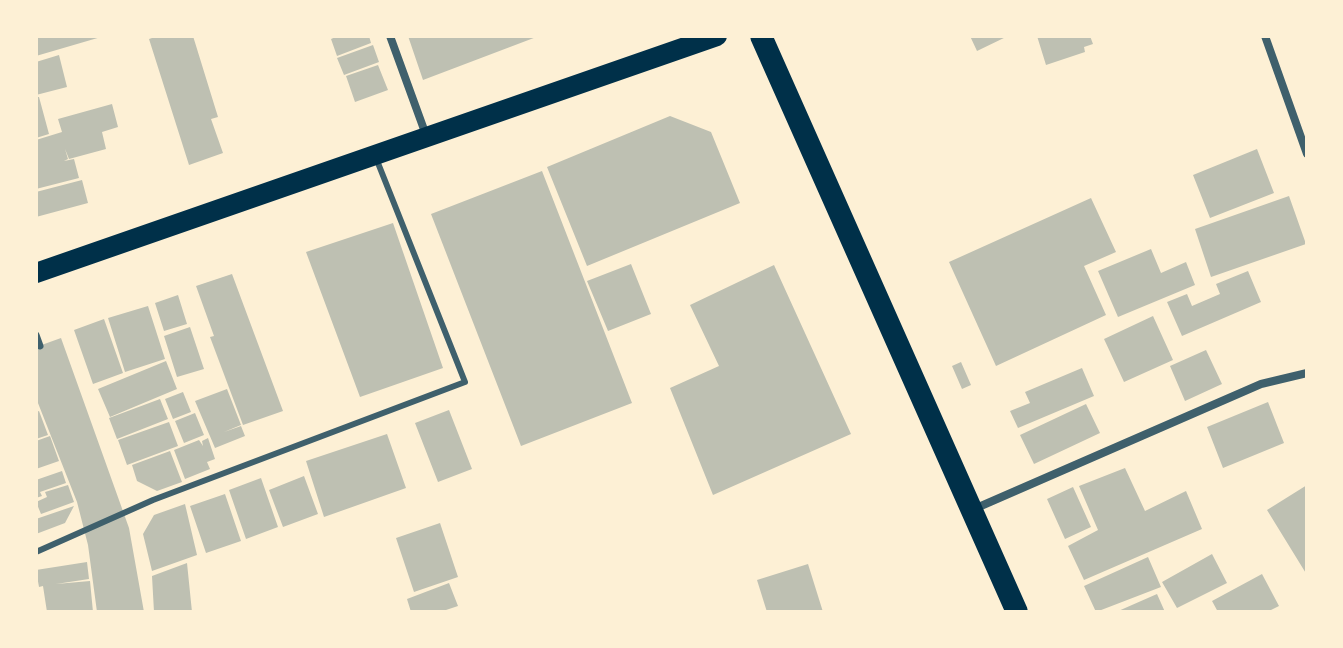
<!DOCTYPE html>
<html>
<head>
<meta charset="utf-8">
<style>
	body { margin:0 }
	#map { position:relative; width:1343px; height:648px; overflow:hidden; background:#fdf0d5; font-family:Ubuntu,sans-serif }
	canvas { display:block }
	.frame { position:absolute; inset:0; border:38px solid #fdf0d5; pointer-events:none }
</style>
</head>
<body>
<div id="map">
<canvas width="1343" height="648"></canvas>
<div class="frame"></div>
</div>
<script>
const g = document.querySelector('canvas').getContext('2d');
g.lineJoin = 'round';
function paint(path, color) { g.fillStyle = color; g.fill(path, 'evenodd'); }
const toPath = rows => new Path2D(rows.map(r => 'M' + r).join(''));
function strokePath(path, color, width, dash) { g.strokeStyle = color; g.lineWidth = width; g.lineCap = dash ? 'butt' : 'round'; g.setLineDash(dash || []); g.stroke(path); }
paint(toPath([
	[36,36,101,36,101,37,36,56],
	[158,36,193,36,218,117,211,119,223,153,189,165,149,39],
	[338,36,369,36,371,43,337,56,331,39],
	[408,36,539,36,423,80],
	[970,36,1008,36,977,51],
	[1037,36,1090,36,1093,44,1084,47,1085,52,1046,65],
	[373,45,379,62,344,75,337,58],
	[59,55,67,87,36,95,36,62],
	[378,65,388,90,355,102,346,76],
	[36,97,39,97,49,134,36,138],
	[112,104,118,127,102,132,106,149,69,159,65,149,68,159,64,161,74,159,79,178,36,189,36,140,62,132,58,119],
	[670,116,711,132,740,203,587,266,547,167],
	[1257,149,1274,193,1210,218,1193,175],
	[542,171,632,403,521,446,431,214],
	[82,180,88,203,36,217,36,192],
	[1289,196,1306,244,1211,277,1195,229],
	[1091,198,1116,252,1084,266,1106,315,996,366,949,262],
	[393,223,443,368,360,397,306,252],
	[1151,249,1161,273,1186,262,1195,285,1118,317,1098,271],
	[631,264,651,314,608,331,587,281],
	[774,265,851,434,713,495,670,388,719,366,690,305],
	[1248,271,1261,302,1182,336,1167,302,1187,294,1192,306,1220,294,1216,284],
	[232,274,283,411,243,425,210,337,214,336,196,286],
	[178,295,187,324,164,331,155,303],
	[148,306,165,359,125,372,108,318],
	[1153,316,1173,360,1124,382,1104,339],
	[104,319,123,373,93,384,74,330],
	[190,327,204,369,177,377,164,336],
	[61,338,129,528,144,612,97,612,88,545,77,502,36,398,36,347],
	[1206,350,1222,384,1185,401,1170,366],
	[166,361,177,389,110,417,98,389],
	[961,362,971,385,962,389,952,366],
	[1082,368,1094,396,1018,428,1010,411,1030,403,1025,392],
	[227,389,241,425,224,432,241,426,245,436,215,448,195,401],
	[183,392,191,412,173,419,165,399],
	[160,399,168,419,117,439,109,418],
	[1268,402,1284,443,1223,468,1207,427],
	[1086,404,1100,433,1034,464,1020,435],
	[449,410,472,469,438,482,415,423],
	[39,411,48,435,36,439,36,412],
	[195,413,204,435,184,443,175,421],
	[169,422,178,446,127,465,118,440],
	[387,434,406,488,324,517,306,461],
	[50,436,59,461,36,469,36,441],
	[208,438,215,459,207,462,210,469,185,479,174,450,199,440,203,446,202,441],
	[170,451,182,482,157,491,137,481,132,465],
	[1125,468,1145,511,1186,491,1202,529,1084,580,1068,546,1098,530,1079,486],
	[62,471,66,483,40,492,42,496,36,498,36,480],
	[304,476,318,514,283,527,269,490],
	[261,478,278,527,246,539,229,490],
	[68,485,74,502,41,514,36,502,47,497,45,492],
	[1307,485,1307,575,1267,510],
	[1073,487,1091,527,1065,539,1047,499],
	[225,494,241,541,206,553,190,506],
	[185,504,197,555,152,571,143,534,154,515],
	[74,506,65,523,36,534,36,519],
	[440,523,458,577,414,592,396,538],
	[1212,554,1227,583,1177,608,1162,582],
	[1148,557,1161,587,1096,612,1084,586],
	[87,562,89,579,56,584,90,581,93,612,47,612,43,586,39,587,36,570],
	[187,563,192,612,154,612,152,576],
	[808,564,823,612,767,612,757,580],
	[1262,574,1279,606,1267,612,1218,612,1212,601],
	[449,583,458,606,440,612,411,612,407,599],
	[1157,594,1165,612,1116,612]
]), '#bec0b2');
strokePath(toPath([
	[36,552,153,500,465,382,376,158]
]), '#3f606c', 6);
strokePath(toPath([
	[36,335,40,346]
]), '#3f606c', 7);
strokePath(toPath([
	[390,36,426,135],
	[1265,36,1307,154],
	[974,509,1261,384,1307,373]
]), '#3f606c', 8);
strokePath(toPath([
	[36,273,717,36]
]), '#003049', 20);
strokePath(toPath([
	[761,36,1017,612]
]), '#003049', 22);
</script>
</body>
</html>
